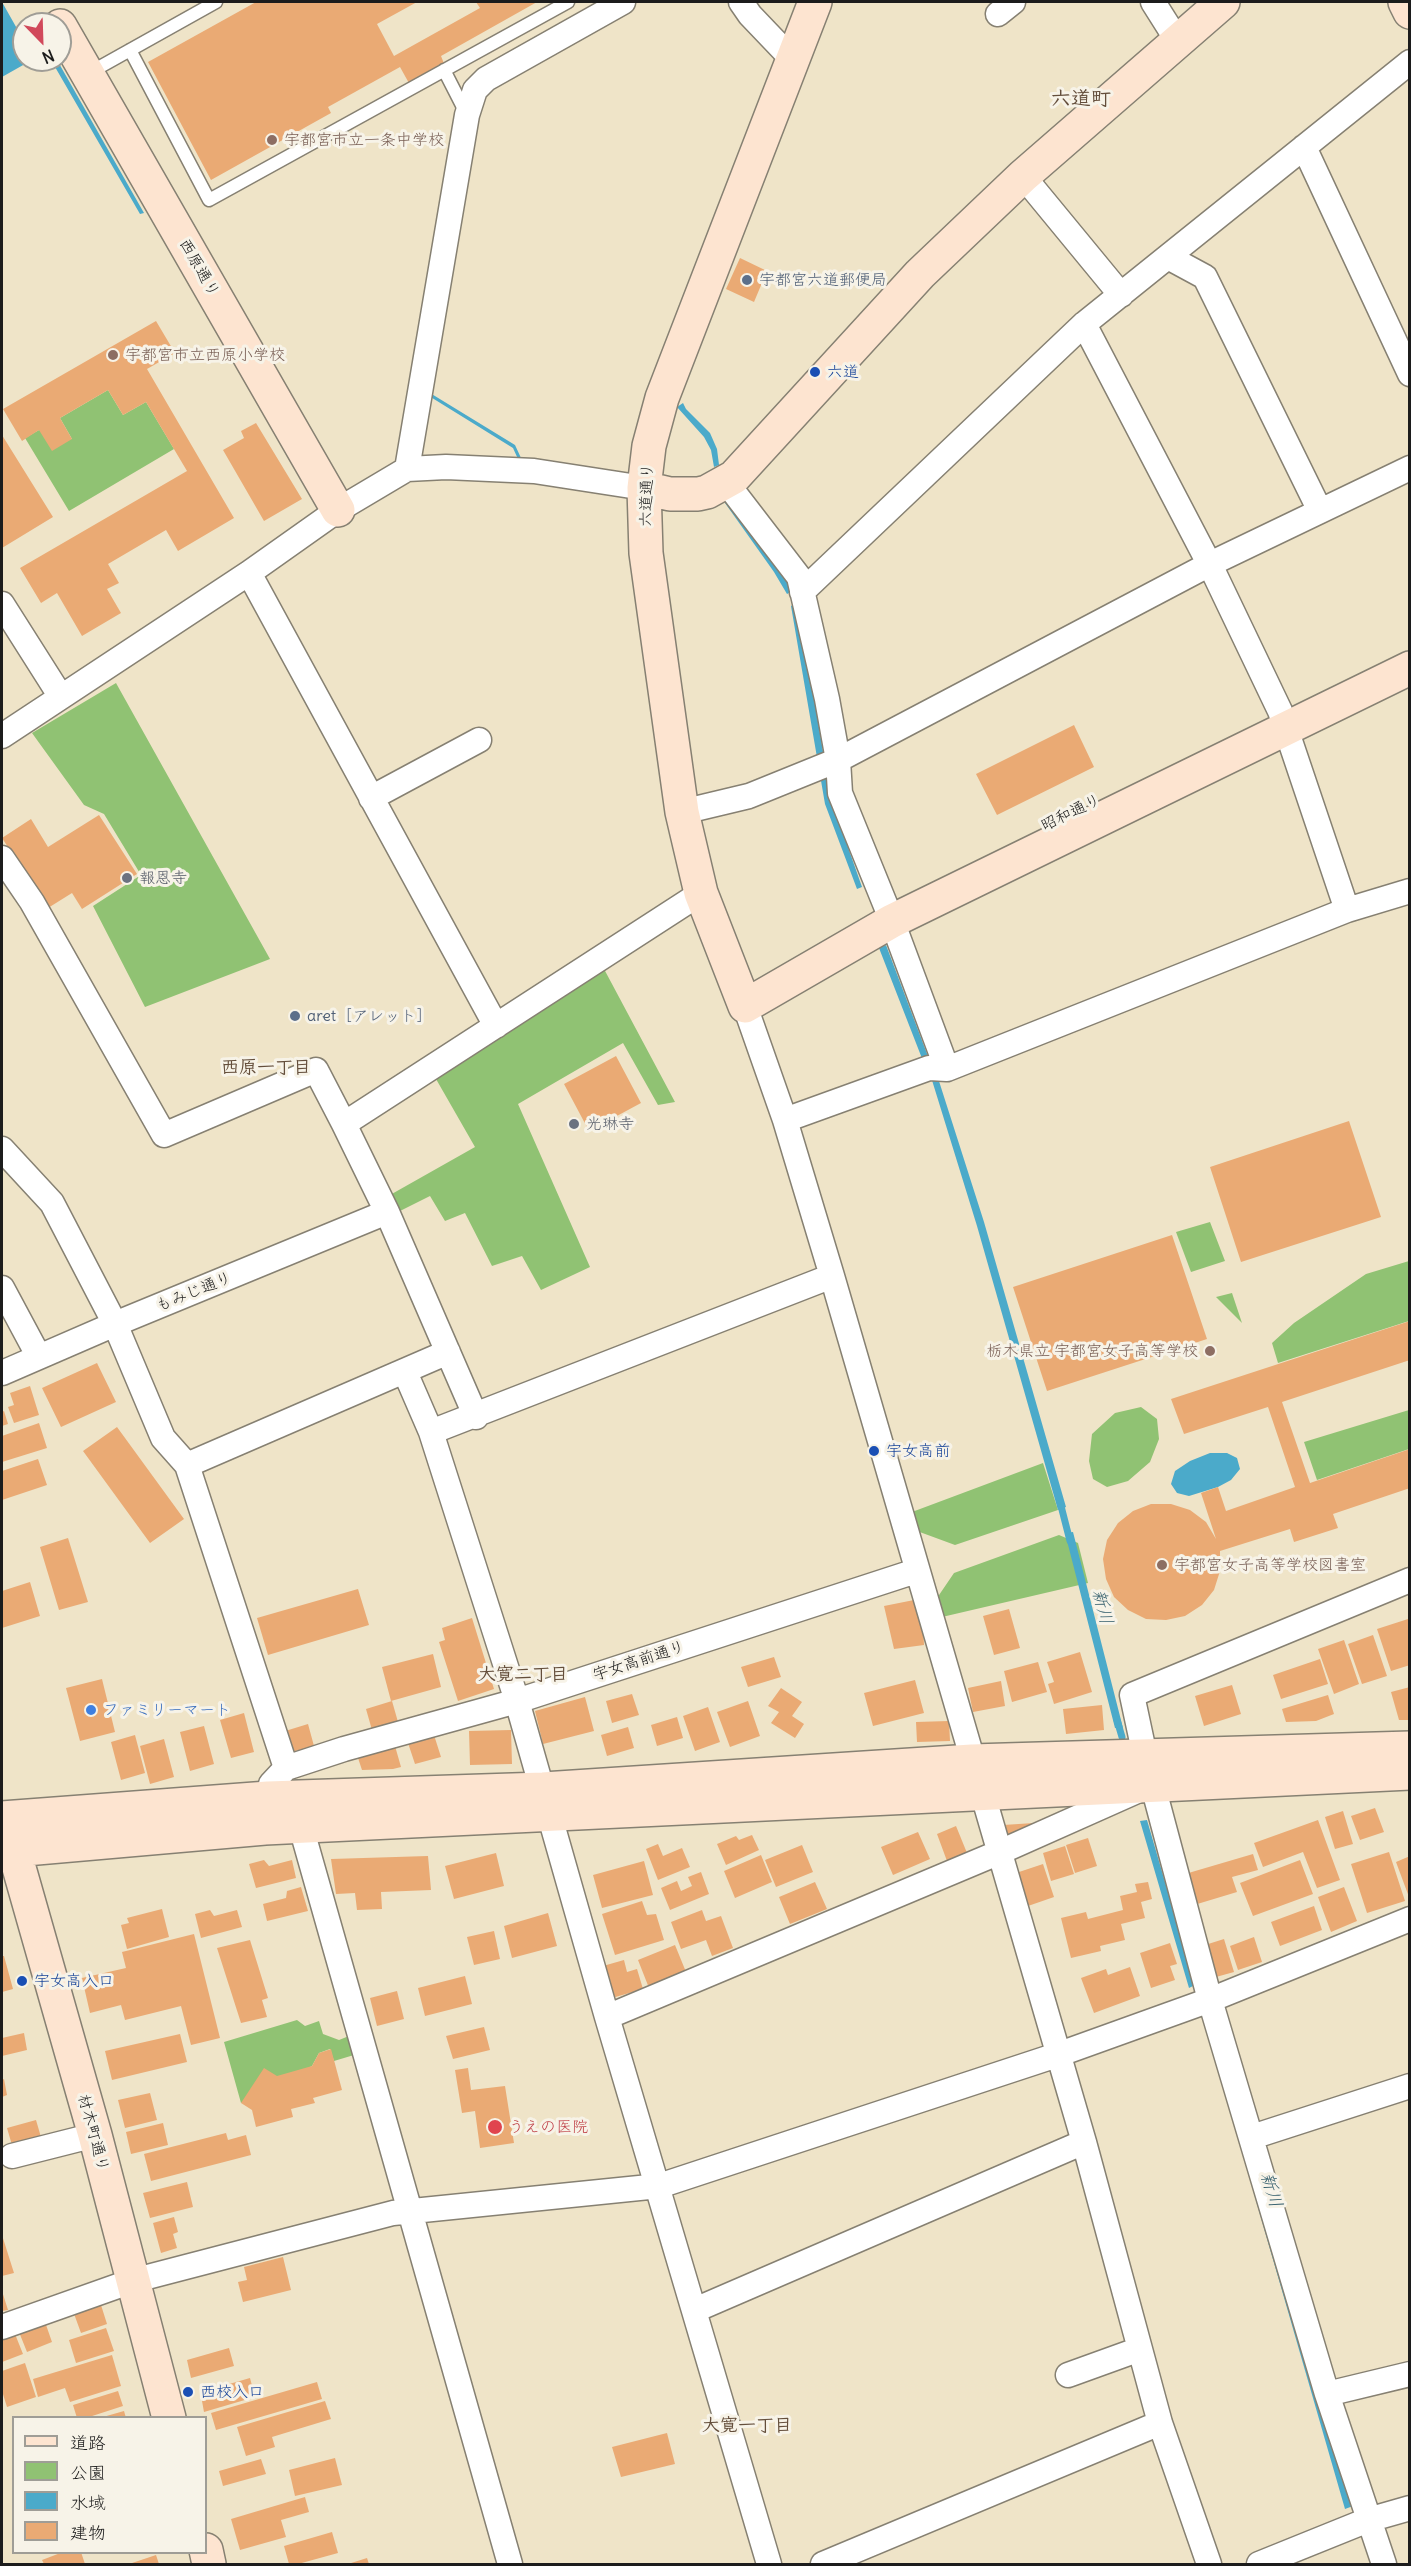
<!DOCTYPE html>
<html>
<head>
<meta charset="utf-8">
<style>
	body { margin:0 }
	#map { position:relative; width:1411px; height:2566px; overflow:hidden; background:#efe4c8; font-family:Delius,"Klee One",sans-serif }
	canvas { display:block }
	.frame { position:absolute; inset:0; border:3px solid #1c1c1c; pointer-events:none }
	.legend { position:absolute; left:12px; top:2416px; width:195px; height:138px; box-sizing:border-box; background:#f7f3e8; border:2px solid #9f9d96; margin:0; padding:8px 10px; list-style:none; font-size:18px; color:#1c1c1c }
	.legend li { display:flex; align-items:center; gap:12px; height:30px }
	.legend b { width:30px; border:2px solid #9f9d96 }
	.north { position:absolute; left:12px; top:12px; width:60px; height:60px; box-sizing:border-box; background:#f7f3e8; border:2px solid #9f9d96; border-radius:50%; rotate:157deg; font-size:16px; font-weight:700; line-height:24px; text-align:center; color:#1c1c1c }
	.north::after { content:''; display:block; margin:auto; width:21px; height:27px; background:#d1495b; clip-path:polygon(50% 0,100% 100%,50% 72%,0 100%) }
</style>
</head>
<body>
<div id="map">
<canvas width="1411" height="2566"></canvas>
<div class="frame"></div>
<ul class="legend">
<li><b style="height:8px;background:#fde4d0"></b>道路</li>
<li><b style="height:16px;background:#90c273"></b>公園</li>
<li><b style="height:16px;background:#4baaca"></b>水域</li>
<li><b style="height:16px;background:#eaaa74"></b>建物</li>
</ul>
<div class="north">N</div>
</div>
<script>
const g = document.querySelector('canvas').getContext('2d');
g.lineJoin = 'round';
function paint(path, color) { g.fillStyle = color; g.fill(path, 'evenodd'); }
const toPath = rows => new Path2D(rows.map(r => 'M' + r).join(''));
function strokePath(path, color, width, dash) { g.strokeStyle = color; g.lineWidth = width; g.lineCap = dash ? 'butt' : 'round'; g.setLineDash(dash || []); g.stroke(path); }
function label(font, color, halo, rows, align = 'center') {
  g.font = font + ' Delius,"Klee One",sans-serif'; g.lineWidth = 6; g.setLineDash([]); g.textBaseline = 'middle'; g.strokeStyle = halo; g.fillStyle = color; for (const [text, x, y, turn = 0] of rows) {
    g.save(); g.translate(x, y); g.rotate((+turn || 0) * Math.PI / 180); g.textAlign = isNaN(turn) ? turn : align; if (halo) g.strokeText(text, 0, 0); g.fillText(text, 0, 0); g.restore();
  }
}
paint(toPath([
	[108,390,123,415,146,402,174,449,69,511,25,438,39,430,72,439,60,418],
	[116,683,270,959,145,1007,93,906,141,875,104,814,84,805,32,733],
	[604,969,675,1102,658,1105,623,1043,518,1104,590,1267,541,1290,522,1256,492,1266,465,1213,445,1221,430,1196,398,1212,390,1195,475,1147,436,1079],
	[1210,1222,1225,1261,1191,1272,1176,1232],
	[1409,1261,1409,1321,1278,1363,1272,1343,1294,1323,1366,1274],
	[1232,1293,1242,1323,1216,1297],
	[1141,1407,1157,1419,1159,1439,1150,1462,1128,1481,1107,1487,1093,1479,1089,1461,1092,1434,1115,1413],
	[1409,1410,1409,1449,1317,1480,1304,1442],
	[1043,1463,1058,1510,955,1545,917,1531,912,1512],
	[1059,1535,1078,1543,1088,1583,942,1617,937,1598,954,1573],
	[297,2020,305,2026,319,2021,323,2034,339,2040,349,2036,354,2055,334,2061,330,2049,319,2053,312,2066,241,2103,224,2042]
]), '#90c273');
paint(toPath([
	[2,2,24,41,24,60,32,60,2,77],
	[51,60,57,60,144,213,140,214],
	[430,393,515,445,521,458,518,459,513,448,429,396],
	[683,403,686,409,710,433,717,449,719,465,714,467,711,450,704,437,677,407],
	[731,498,783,573,793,591,787,594,774,572,725,503],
	[798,602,831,799,862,887,857,889,825,804,791,606],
	[886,945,929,1059,923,1061,879,948],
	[931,1077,938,1078,984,1222,1066,1507,1058,1510,977,1226],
	[1210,1453,1227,1453,1237,1458,1240,1469,1231,1480,1218,1487,1189,1496,1177,1493,1171,1484,1175,1471,1190,1461],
	[1073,1532,1123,1728,1115,1728,1065,1533],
	[1147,1820,1195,1985,1189,1988,1140,1821],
	[1250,2157,1353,2506,1345,2509,1244,2159]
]), '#4baaca');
strokePath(toPath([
	[1060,1502,1070,1541],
	[1117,1720,1122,1737]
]), '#4baaca', 7);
paint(toPath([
	[256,2,417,2,377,24,394,56,480,8,476,2,537,2,441,56,445,66,410,85,400,67,328,107,331,113,211,180,148,62],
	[740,258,767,271,754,302,726,289],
	[156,321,175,353,147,369,234,518,178,551,166,530,108,564,119,583,107,589,121,613,82,636,57,593,41,603,20,568,187,471,146,402,123,415,108,390,60,418,72,439,52,451,39,430,22,441,3,409],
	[256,423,302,499,264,521,223,450,244,438,241,431],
	[2,435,53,517,2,548],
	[1074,725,1094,767,997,815,976,774],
	[99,815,137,874,82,909,72,893,48,908,2,838,31,819,48,847],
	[616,1056,641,1103,589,1131,564,1084],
	[1349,1121,1381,1217,1241,1262,1210,1167],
	[1172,1235,1207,1339,1047,1391,1013,1287],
	[1410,1321,1410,1360,1282,1402,1310,1483,1410,1449,1410,1488,1333,1514,1338,1528,1294,1542,1290,1529,1220,1551,1220,1571,1214,1590,1202,1605,1185,1616,1166,1620,1146,1619,1128,1610,1114,1597,1106,1579,1103,1559,1107,1540,1118,1523,1133,1511,1151,1504,1171,1504,1190,1510,1206,1522,1216,1539,1201,1493,1218,1487,1226,1511,1295,1487,1268,1407,1184,1434,1171,1399],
	[97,1363,116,1402,61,1427,42,1388],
	[30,1386,39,1415,14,1423,8,1407,14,1405,10,1393],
	[4,1411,8,1424,2,1426,2,1412],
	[39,1423,47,1448,2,1462,2,1436],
	[117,1427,184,1519,150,1543,83,1451],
	[38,1459,47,1485,2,1500,2,1471],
	[68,1538,88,1602,59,1610,40,1547],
	[30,1582,40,1616,2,1628,2,1591],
	[358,1589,369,1625,268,1655,257,1618],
	[914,1600,923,1626,924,1645,894,1649,884,1606],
	[1009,1609,1020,1648,994,1655,983,1616],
	[472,1618,494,1689,458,1701,439,1642,445,1640,442,1628],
	[1408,1619,1410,1665,1391,1671,1377,1629],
	[1373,1635,1387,1676,1362,1684,1348,1644],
	[1344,1640,1359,1684,1334,1694,1318,1649],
	[1080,1652,1092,1692,1054,1704,1048,1684,1054,1682,1047,1662],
	[433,1654,441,1687,391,1701,382,1667],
	[774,1657,781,1677,748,1687,741,1667],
	[1320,1659,1328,1684,1281,1699,1273,1675],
	[1038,1662,1047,1692,1012,1702,1004,1671],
	[102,1679,115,1732,80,1741,66,1688],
	[915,1680,924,1713,873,1726,864,1693],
	[1001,1681,1005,1706,973,1712,968,1688],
	[1232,1685,1241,1714,1204,1726,1195,1696],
	[1410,1687,1410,1720,1399,1720,1391,1692],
	[781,1688,802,1702,792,1716,804,1724,795,1738,771,1723,779,1712,768,1706],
	[632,1694,639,1715,612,1723,606,1701],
	[1328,1695,1334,1714,1316,1721,1286,1722,1282,1709],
	[585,1697,594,1731,543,1744,535,1711],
	[392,1701,398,1722,372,1730,366,1709],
	[748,1701,760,1736,730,1747,717,1712],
	[1102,1705,1104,1730,1066,1734,1063,1709],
	[708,1707,720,1742,695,1751,683,1716],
	[244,1713,254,1752,231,1758,220,1720],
	[677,1717,683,1738,657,1746,651,1725],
	[949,1721,950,1741,917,1742,916,1722],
	[308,1724,314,1746,288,1753,282,1732],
	[204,1726,214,1764,190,1771,180,1732],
	[628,1727,634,1748,607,1756,601,1735],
	[511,1730,512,1764,470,1765,469,1731],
	[135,1735,145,1773,121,1780,111,1742],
	[434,1735,441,1757,415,1764,408,1743],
	[164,1739,174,1777,150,1784,140,1746],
	[395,1746,401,1767,393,1769,362,1770,358,1758],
	[1375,1808,1384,1832,1360,1840,1351,1816],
	[1343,1811,1353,1844,1335,1849,1325,1817],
	[1318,1820,1340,1880,1317,1888,1303,1852,1263,1867,1254,1843],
	[1034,1823,1037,1830,1009,1841,1003,1825],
	[956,1826,967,1853,947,1861,937,1834],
	[918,1832,930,1859,893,1875,881,1847],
	[752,1835,759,1850,726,1865,717,1844,736,1836,739,1840],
	[1088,1838,1097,1866,1075,1873,1066,1845],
	[658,1844,663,1856,682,1848,690,1867,658,1880,646,1849],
	[802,1845,813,1872,776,1887,765,1860],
	[1065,1846,1074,1874,1051,1881,1043,1853],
	[1389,1852,1405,1901,1367,1913,1351,1864],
	[496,1853,504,1886,454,1899,445,1866],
	[1253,1854,1258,1870,1232,1877,1237,1892,1194,1905,1185,1874],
	[761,1855,772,1882,735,1898,724,1871],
	[428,1856,431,1890,381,1892,382,1909,357,1910,355,1893,336,1894,331,1859],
	[1410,1856,1410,1897,1409,1897,1396,1862],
	[264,1860,269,1866,292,1860,296,1878,256,1888,249,1864],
	[1300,1860,1313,1894,1253,1916,1240,1883],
	[644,1861,653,1895,602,1908,593,1875],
	[1043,1864,1054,1897,1028,1906,1016,1873],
	[701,1872,709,1894,670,1910,661,1888,677,1881,681,1891,692,1886,688,1877],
	[815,1882,827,1909,790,1924,779,1897],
	[1148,1882,1152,1899,1141,1902,1145,1918,1121,1924,1125,1940,1100,1946,1101,1951,1071,1958,1061,1918,1086,1912,1088,1919,1123,1910,1120,1896,1137,1892,1135,1884],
	[301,1887,308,1911,267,1921,263,1904,286,1898,287,1891],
	[1344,1887,1357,1921,1331,1932,1318,1897],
	[642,1901,647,1915,656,1914,664,1940,615,1955,602,1914],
	[1314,1906,1322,1930,1280,1946,1271,1922],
	[162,1909,169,1937,127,1949,121,1925,129,1923,127,1918],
	[210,1910,214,1916,237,1910,242,1927,201,1938,195,1914],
	[702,1910,706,1921,721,1916,733,1948,712,1956,706,1940,681,1949,671,1922],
	[548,1913,557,1946,512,1958,504,1926],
	[494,1931,500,1959,474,1965,467,1937],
	[194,1934,220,2038,191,2045,181,2006,125,2020,121,2005,90,2013,82,1978,126,1968,122,1952],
	[1254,1937,1262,1962,1238,1970,1230,1946],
	[1224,1939,1234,1972,1216,1977,1205,1945],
	[250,1940,268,1998,262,2000,267,2017,241,2023,217,1948],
	[1170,1943,1177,1964,1170,1966,1175,1980,1151,1988,1140,1953],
	[675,1945,686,1972,649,1988,638,1960],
	[2,1956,4,1956,13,1989,2,1992],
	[624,1960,627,1972,637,1969,643,1989,612,1998,603,1966],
	[1130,1967,1140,1996,1094,2013,1081,1978,1106,1969,1108,1975],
	[465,1976,472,2004,425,2016,418,1988],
	[397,1991,404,2019,377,2026,370,1998],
	[484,2027,490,2050,453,2059,446,2036],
	[24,2033,27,2050,2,2056,2,2038],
	[180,2034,187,2062,112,2080,105,2051],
	[331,2049,342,2090,313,2098,315,2103,291,2109,293,2117,256,2127,252,2110,241,2103,264,2068,277,2076,312,2066,319,2053],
	[468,2068,471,2090,505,2086,514,2143,480,2148,475,2111,462,2113,455,2070],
	[4,2079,7,2095,2,2097,2,2080],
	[150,2093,157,2120,125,2128,118,2100],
	[36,2120,43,2144,14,2152,7,2128],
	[163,2123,168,2145,131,2154,126,2132],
	[226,2133,228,2140,246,2135,251,2155,151,2181,144,2154],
	[187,2182,193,2207,150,2218,143,2193],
	[174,2217,178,2232,173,2234,177,2248,161,2253,153,2223],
	[2,2235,14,2273,2,2276],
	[283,2257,291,2290,243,2302,238,2282,247,2280,244,2267],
	[2,2291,8,2310,2,2311],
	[96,2303,101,2305,107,2324,81,2333,73,2311],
	[45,2322,52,2342,27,2352,19,2332],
	[106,2328,114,2351,76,2363,69,2340],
	[15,2334,23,2354,2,2362,2,2339],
	[229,2348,234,2366,191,2378,187,2360],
	[112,2355,121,2386,70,2402,65,2388,38,2397,33,2379],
	[25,2363,36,2397,7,2407,2,2391,2,2371],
	[250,2378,255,2397,204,2412,202,2401,205,2391],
	[317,2382,322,2399,216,2430,211,2413],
	[118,2391,123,2406,86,2418,77,2418,73,2405],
	[325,2401,331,2419,272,2437,275,2447,246,2456,237,2427],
	[124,2411,126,2418,103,2418,103,2417],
	[667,2433,675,2464,621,2477,612,2447],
	[335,2458,342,2485,295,2496,289,2470],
	[261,2459,266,2474,223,2486,219,2471],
	[305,2497,309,2512,281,2520,286,2537,240,2550,231,2519],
	[332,2532,338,2553,298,2564,289,2564,284,2546],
	[63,2552,81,2552,85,2564,44,2564,42,2560],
	[156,2555,159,2564,129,2564],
	[367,2558,369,2564,348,2564]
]), '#eaaa74');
const lane = toPath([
	[130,50,209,200,568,2],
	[444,70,467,115],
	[89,73,216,2]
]);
const street = toPath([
	[741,2,750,15,792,59],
	[1153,2,1177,40],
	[998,14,1013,2],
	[1304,147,1410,374],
	[1023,176,1121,295],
	[1168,257,1205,277,1320,511],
	[1084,324,1214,573,1280,711,1347,910],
	[407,469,467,115,475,90,486,79,623,2],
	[726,482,799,577,827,699,838,760,840,793,892,921,947,1069,1347,910,1410,891],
	[249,573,496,1026],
	[802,592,1084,324,1410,62],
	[2,604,61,697],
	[2,736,249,573,338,510,407,469,446,467,534,471,644,488],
	[371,798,479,740],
	[682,812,749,796,838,760,1210,564,1410,468],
	[2,858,32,902,164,1135,316,1070,344,1124],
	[745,1006,785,1120,832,1276,1084,2142,1160,2423,1209,2564],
	[785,1120,929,1068,947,1069],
	[2,1149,52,1203,115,1324,163,1438,187,1465,286,1768],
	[2,1288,39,1357],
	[405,1372,431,1432],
	[2,1373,115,1324,387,1212],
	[476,1417,387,1212,344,1124,701,893],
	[187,1465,448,1352],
	[267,1811,271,1784,286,1768,344,1749,517,1701,916,1571],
	[301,1827,510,2564],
	[607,2017,1000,1852,1137,1791],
	[1252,2137,1410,2086],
	[12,2156,95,2135],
	[695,2310,1084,2142],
	[2,2327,132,2281,393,2213,659,2186,1057,2055,1210,2000,1410,1919],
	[1068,2375,1140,2349],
	[1327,2394,1410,2374],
	[769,2564,607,2017,517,1701,431,1432,832,1276],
	[823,2564,1160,2423],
	[1259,2564,1368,2520,1410,2508],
	[1384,2564,1327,2394,1210,2000,1145,1756,1132,1695,1410,1580]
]);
const secondary = toPath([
	[815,2,662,398,649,446,644,488,646,553,682,812,701,893,745,1006,892,921,1410,668],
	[1405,2,1410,12],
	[60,26,338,510],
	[644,488,670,494,698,494,707,492,734,477,920,274,1023,176,1223,2],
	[2,1818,268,1798,543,1789,972,1761,1410,1748],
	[8,1829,95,2135,169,2418],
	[2,1854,14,1850,265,1828,1410,1773],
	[206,2550,209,2564]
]);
strokePath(lane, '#868072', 15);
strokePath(street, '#868072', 27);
strokePath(secondary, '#868072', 36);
strokePath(lane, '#fff', 12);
strokePath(street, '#fff', 24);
strokePath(secondary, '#fde4d0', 33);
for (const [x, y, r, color] of [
	[272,140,6,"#8d6e63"],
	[747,280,6,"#5c6f8a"],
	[113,355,6,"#8d6e63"],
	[815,372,6,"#1a4fb4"],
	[127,878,6,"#6b7280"],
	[295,1016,6,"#5c6f8a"],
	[574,1124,6,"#6b7280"],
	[1210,1351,6,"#8d6e63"],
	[874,1451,6,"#1a4fb4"],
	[1162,1565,6,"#8d6e63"],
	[91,1710,6,"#3f7fe0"],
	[22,1981,6,"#1a4fb4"],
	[495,2127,8,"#e0444e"],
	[188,2392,6,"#1a4fb4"]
]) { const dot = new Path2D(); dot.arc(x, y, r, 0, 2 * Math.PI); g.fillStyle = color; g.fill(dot); strokePath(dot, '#f7f3e8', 2); }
label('16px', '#785e54', '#f7f3e8', [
	["宇都宮市立一条中学校",284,140],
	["宇都宮市立西原小学校",125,355],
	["栃木県立 宇都宮女子高等学校",1198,1351,"right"],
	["宇都宮女子高等学校図書室",1174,1565]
], 'left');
label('16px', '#1c1c1c', '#f7f3e8', [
	["西原通り",199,268,60],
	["六道通り",647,495,-88],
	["昭和通り",1071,813,-26],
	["もみじ通り",194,1292,-22],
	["宇女高前通り",639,1661,-18],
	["材木町通り",93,2133,75]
]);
label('16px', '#4e5e75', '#f7f3e8', [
	["宇都宮六道郵便局",759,280],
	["aret［アレット］",307,1016]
], 'left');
label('16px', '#164399', '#f7f3e8', [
	["六道",827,372],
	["宇女高前",886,1451],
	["宇女高入口",34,1981],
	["西校入口",200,2392]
], 'left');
label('16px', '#5b616d', '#f7f3e8', [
	["報恩寺",139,878],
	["光琳寺",586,1124]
], 'left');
label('16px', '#366cbe', '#f7f3e8', [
	["ファミリーマート",103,1710]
], 'left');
label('16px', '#be3a42', '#f7f3e8', [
	["うえの医院",508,2127]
], 'left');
label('bold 18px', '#644e3b', '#f7f3e8', [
	["西原一丁目",266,1068],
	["大寛二丁目",523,1675],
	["大寛一丁目",747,2426]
]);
label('italic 18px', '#315c6a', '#f7f3e8', [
	["新川",1102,1607,75],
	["新川",1271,2190,73]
]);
label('bold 20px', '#644e3b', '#f7f3e8', [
	["六道町",1081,99]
]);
</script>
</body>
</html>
